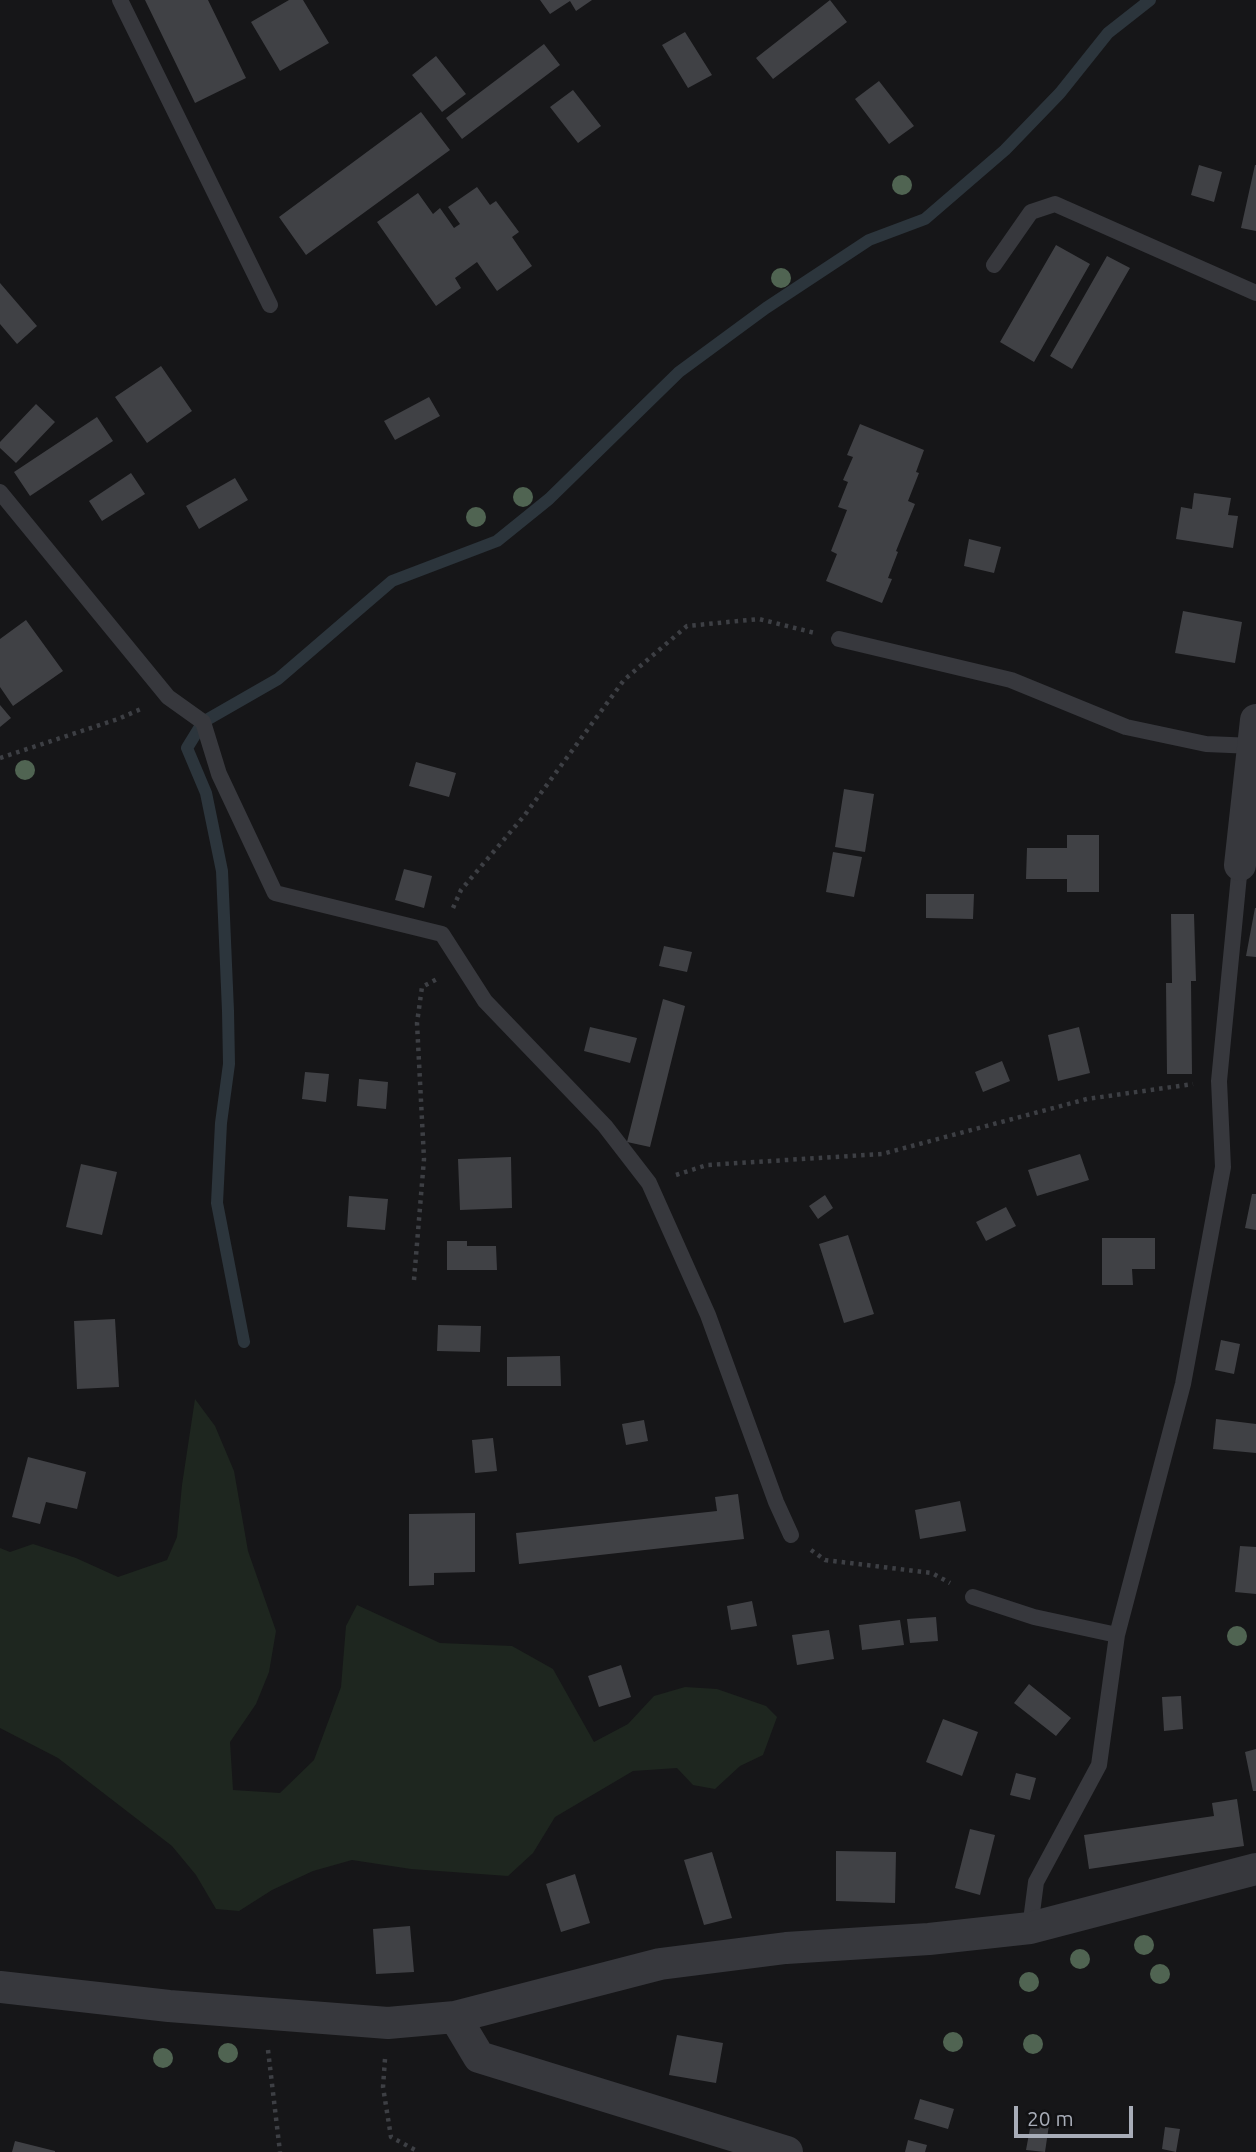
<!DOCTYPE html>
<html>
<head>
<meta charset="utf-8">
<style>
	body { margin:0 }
	#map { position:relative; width:1256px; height:2152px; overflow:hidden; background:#161618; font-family:Ubuntu,sans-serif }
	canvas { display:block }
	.scale { position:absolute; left:1014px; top:2106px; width:119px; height:32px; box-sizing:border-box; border:4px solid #a8adb8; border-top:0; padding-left:9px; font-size:21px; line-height:24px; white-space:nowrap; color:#a8adb8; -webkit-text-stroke:5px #111113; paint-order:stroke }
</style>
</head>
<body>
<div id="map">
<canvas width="1256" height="2152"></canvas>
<div class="scale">20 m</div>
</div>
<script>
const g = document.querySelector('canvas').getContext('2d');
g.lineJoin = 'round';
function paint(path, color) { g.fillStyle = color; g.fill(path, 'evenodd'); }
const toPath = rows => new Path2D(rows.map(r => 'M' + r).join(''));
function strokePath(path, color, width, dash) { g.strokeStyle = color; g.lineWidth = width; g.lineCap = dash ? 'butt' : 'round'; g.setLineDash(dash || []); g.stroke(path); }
paint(toPath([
	[195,1399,215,1426,234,1471,248,1551,276,1631,269,1672,256,1704,230,1742,233,1790,280,1793,314,1760,341,1687,346,1626,357,1605,440,1643,512,1646,553,1669,594,1742,628,1724,654,1696,685,1687,717,1689,766,1706,777,1717,763,1755,740,1766,715,1789,693,1785,677,1768,633,1771,555,1817,533,1853,508,1876,411,1869,352,1860,313,1871,272,1890,239,1911,216,1909,196,1875,172,1846,58,1758,0,1728,0,1548,10,1552,33,1544,76,1558,118,1577,167,1560,177,1537,182,1485]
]), '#1e261f');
strokePath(toPath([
	[244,1342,217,1203,221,1123,229,1064,228,1011,222,871,206,793,187,748,203,722,278,679,392,581,497,541,549,499,679,372,766,308,869,240,925,219,1005,150,1060,93,1108,33,1150,0]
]), '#2c353c', 12);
paint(toPath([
	[145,0,208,0,246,78,195,103],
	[289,0,303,0,329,43,280,71,251,22],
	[540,0,592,0,576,11,570,1,550,14],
	[830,0,847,22,773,79,756,58],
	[685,32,712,75,688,88,662,45],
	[544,44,560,65,462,139,446,118],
	[436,56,466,94,442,112,412,75],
	[879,81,914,126,889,144,855,99],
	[573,90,601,126,578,143,550,107],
	[421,112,450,150,306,255,279,217],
	[1199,165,1222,172,1214,202,1191,195],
	[1255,165,1256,165,1256,231,1241,228],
	[477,187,490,205,496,201,519,232,512,237,532,266,497,291,477,262,455,278,461,288,436,306,377,222,418,193,433,214,440,208,454,228,460,224,448,207],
	[1056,245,1090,264,1034,362,1000,342],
	[1107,256,1130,268,1072,369,1050,356],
	[0,283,37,326,17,344,0,324],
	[161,366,192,411,147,443,115,397],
	[429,397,440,416,395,440,384,421],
	[36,404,55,422,16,463,0,448,0,442],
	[97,417,113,441,30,496,14,472],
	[860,424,924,450,916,472,919,473,908,501,915,504,896,551,898,552,888,578,892,579,882,603,826,581,837,554,831,551,847,510,838,507,848,482,843,480,853,457,847,455],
	[131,473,145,494,102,521,89,501],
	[235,478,248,500,199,529,186,506],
	[1194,493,1231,498,1228,515,1238,516,1233,548,1176,539,1181,507,1192,509],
	[969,539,1001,547,994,573,964,566],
	[1183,611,1242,622,1235,663,1175,653],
	[26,620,63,671,13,706,0,687,0,639],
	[0,705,11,718,0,727],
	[416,762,456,773,449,797,409,786],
	[844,789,874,794,865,852,835,847],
	[1067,835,1099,835,1099,892,1067,892,1067,879,1026,879,1027,848,1067,848],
	[833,852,862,857,854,897,826,892],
	[404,869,432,876,424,908,395,900],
	[926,894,974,894,973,919,926,918],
	[1255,908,1256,908,1256,957,1246,956],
	[1171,914,1194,914,1196,981,1191,981,1192,1074,1167,1074,1166,983,1172,983],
	[664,946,692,952,687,972,659,966],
	[663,999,685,1006,650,1147,627,1142],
	[590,1027,637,1038,630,1063,584,1051],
	[1079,1027,1090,1073,1058,1081,1048,1035],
	[1002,1061,1010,1081,983,1092,975,1072],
	[305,1072,329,1074,326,1102,302,1099],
	[359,1079,388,1082,386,1109,357,1106],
	[1080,1154,1089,1180,1037,1196,1028,1170],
	[511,1157,512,1208,460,1210,458,1159],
	[81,1164,117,1172,102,1235,66,1227],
	[1252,1194,1256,1194,1256,1230,1245,1228],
	[825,1195,833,1208,818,1219,809,1206],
	[349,1196,388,1199,385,1230,347,1227],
	[1006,1207,1016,1226,986,1241,976,1222],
	[848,1235,874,1314,844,1323,819,1244],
	[1102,1238,1155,1238,1155,1269,1132,1269,1133,1285,1102,1285],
	[447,1241,467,1241,467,1246,496,1246,497,1270,447,1270],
	[115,1319,119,1387,77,1389,74,1321],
	[438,1325,481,1326,480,1352,437,1351],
	[1221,1340,1240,1344,1234,1374,1215,1370],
	[560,1356,561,1386,507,1386,507,1357],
	[1216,1419,1256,1424,1256,1453,1213,1449],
	[644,1420,648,1441,626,1445,622,1424],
	[493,1438,497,1471,475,1473,472,1440],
	[28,1457,86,1472,77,1509,46,1502,40,1524,12,1517],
	[738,1494,744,1539,519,1564,516,1533,717,1511,715,1497],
	[960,1501,966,1531,920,1539,915,1510],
	[475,1513,475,1572,434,1573,434,1585,409,1586,409,1514],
	[1240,1546,1256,1547,1256,1594,1235,1592],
	[752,1601,757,1626,731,1630,727,1606],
	[936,1617,938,1641,910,1643,907,1619],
	[900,1620,904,1645,862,1650,859,1625],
	[829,1630,834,1659,797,1665,792,1635],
	[621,1665,631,1697,599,1707,588,1676],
	[1029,1684,1071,1718,1056,1736,1014,1703],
	[1181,1696,1183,1729,1164,1731,1162,1697],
	[943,1719,978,1732,962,1776,926,1762],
	[1256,1749,1256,1791,1253,1791,1245,1752],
	[1016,1773,1036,1778,1030,1800,1010,1795],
	[1237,1799,1244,1846,1089,1869,1084,1835,1214,1816,1212,1803],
	[970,1829,995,1835,980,1895,955,1888],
	[836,1851,896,1852,895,1903,836,1901],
	[712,1852,732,1918,704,1925,684,1860],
	[575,1874,590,1923,561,1932,546,1884],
	[410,1926,414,1972,376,1974,373,1929],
	[677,2035,723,2043,716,2083,669,2075],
	[920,2099,954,2109,948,2129,914,2119],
	[1031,2123,1049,2125,1045,2152,1026,2150],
	[1165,2127,1180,2129,1176,2152,1162,2149],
	[908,2140,927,2145,925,2152,905,2152],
	[15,2141,55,2151,55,2152,12,2152]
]), '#404145');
strokePath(toPath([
	[0,758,118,719,141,709],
	[453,908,461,890,524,816,624,680,687,626,759,619,815,633],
	[676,1175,707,1165,882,1154,1087,1099,1193,1084],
	[414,1280,424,1159,417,1023,422,987,439,978],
	[811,1550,825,1560,932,1573,950,1583],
	[268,2050,280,2152],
	[385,2059,383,2087,391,2137,419,2152]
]), '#3d3f44', 4.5, [3.5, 5]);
strokePath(toPath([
	[120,0,270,305],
	[994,265,1031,212,1055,204,1256,293],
	[0,492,168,697,203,722,219,774,275,893,442,934,485,1001,605,1126,649,1183,708,1315,776,1502,791,1535],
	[839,639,1011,680,1126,727,1206,744,1254,746],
	[973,1597,1034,1617,1117,1635],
	[1030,1928,1036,1882,1099,1765,1117,1635,1183,1384,1223,1167,1219,1081,1240,865]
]), '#37383d', 16);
strokePath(toPath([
	[1240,865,1256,720],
	[0,1987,169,2006,388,2023,455,2017,660,1964,786,1948,929,1939,1030,1928,1256,1869],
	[455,2017,479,2057,787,2152]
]), '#37383d', 32);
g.fillStyle = '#506452';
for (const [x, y] of [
	[902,185],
	[781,278],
	[523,497],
	[476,517],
	[25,770],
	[1237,1636],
	[1144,1945],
	[1080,1959],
	[1160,1974],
	[1029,1982],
	[953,2042],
	[1033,2044],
	[228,2053],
	[163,2058]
]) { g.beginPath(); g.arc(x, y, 10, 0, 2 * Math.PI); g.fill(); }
</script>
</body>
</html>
